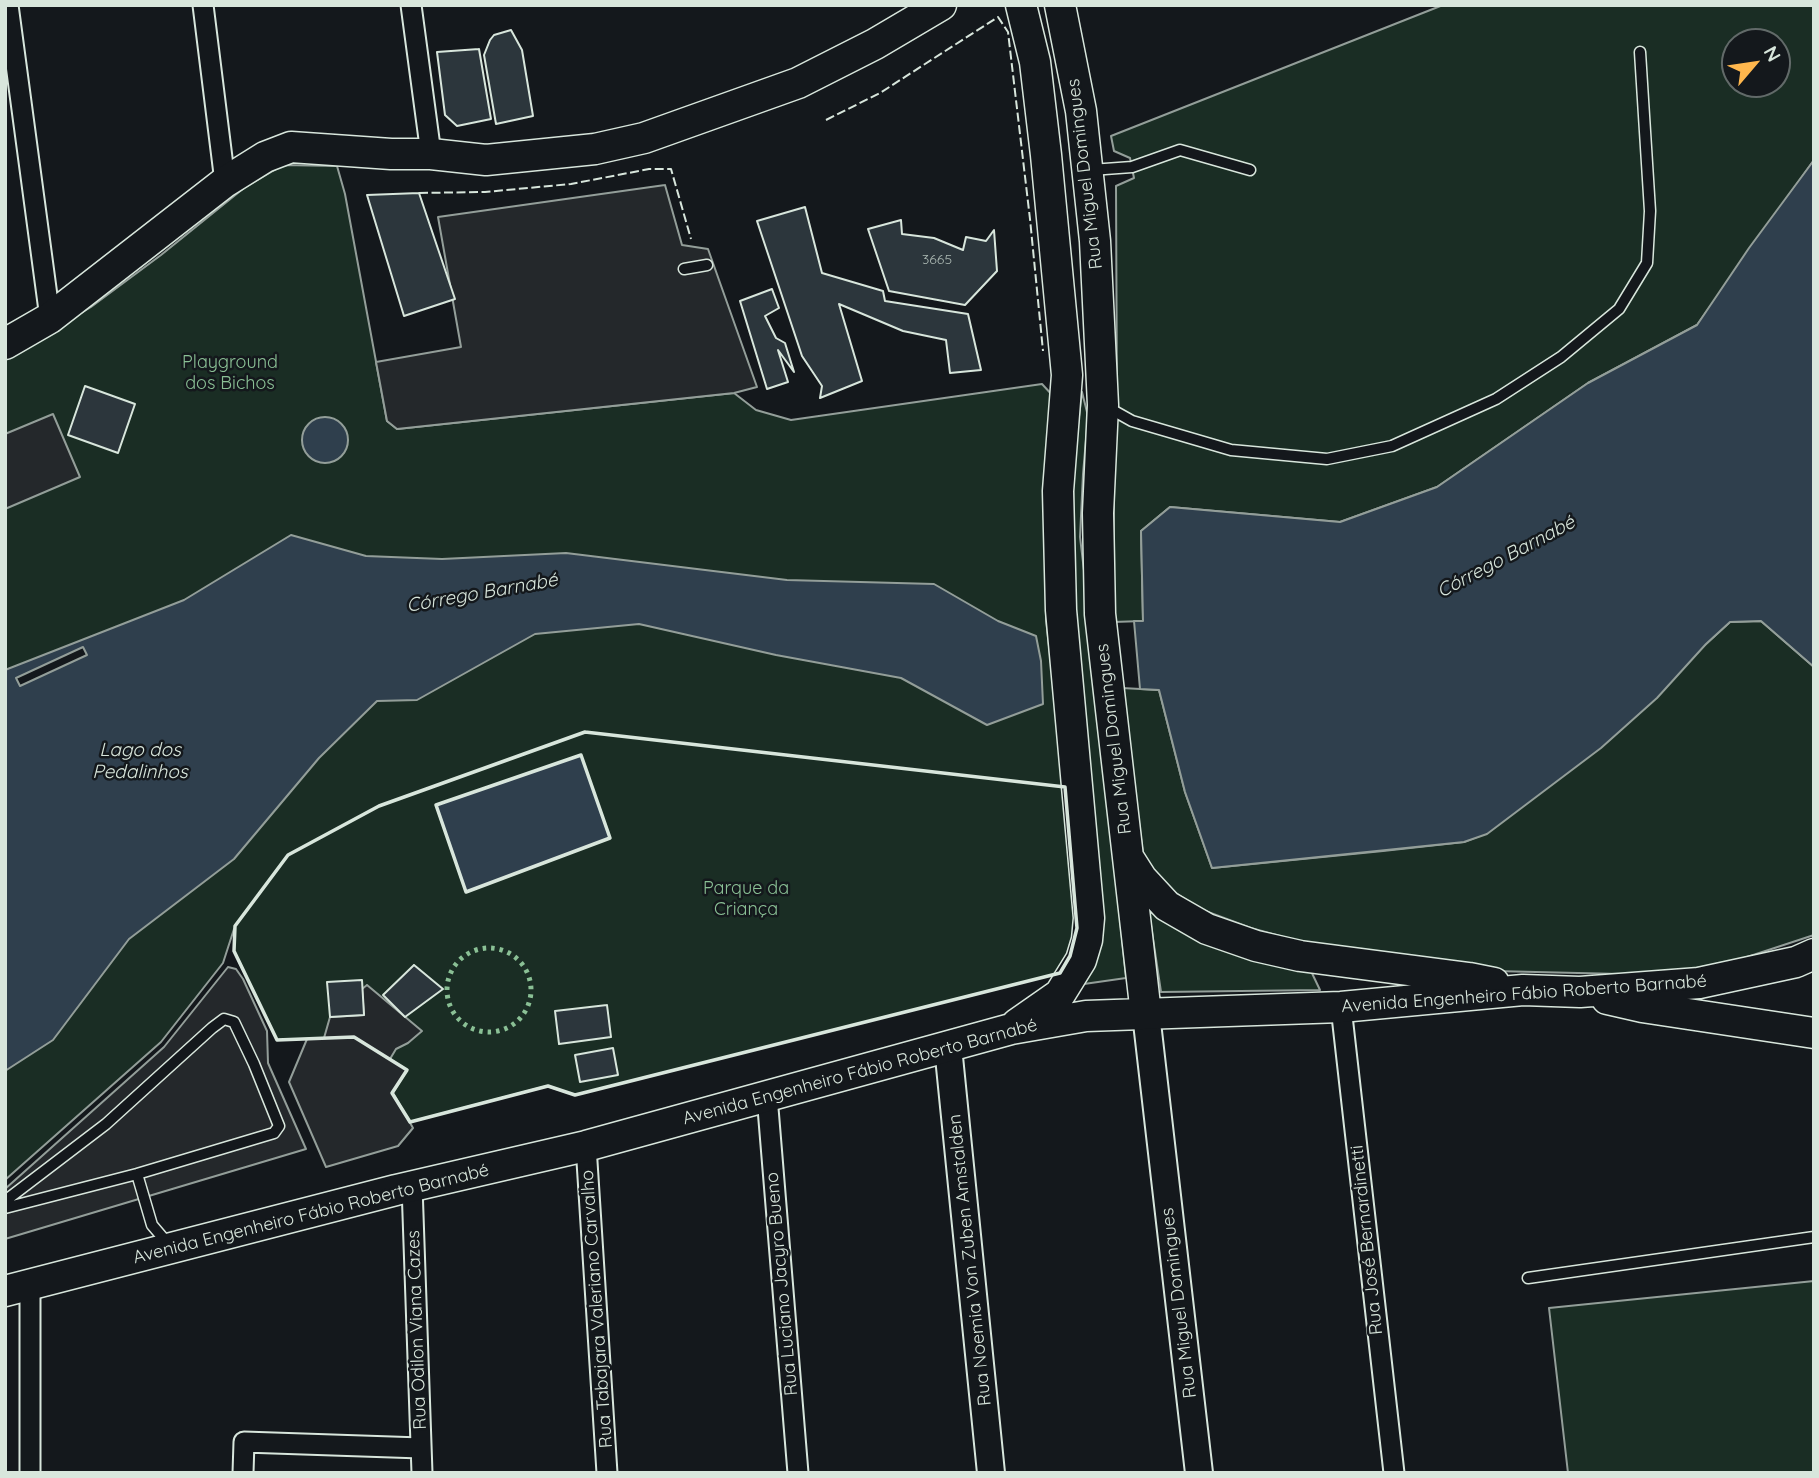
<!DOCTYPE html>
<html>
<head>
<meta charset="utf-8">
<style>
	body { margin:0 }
	#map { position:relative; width:1819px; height:1478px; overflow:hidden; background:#14181c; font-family:Quicksand,sans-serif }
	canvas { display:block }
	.frame { position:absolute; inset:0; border:7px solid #d8e6dc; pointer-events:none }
	.north { position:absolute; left:1721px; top:28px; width:70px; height:70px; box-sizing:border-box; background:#14181c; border:2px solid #626a69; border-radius:50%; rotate:61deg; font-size:19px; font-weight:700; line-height:28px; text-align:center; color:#d8e6dc }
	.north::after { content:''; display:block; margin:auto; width:24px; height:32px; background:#ffb74d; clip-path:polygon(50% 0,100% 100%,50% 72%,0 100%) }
</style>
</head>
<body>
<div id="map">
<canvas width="1819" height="1478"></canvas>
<div class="frame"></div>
<div class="north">N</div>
</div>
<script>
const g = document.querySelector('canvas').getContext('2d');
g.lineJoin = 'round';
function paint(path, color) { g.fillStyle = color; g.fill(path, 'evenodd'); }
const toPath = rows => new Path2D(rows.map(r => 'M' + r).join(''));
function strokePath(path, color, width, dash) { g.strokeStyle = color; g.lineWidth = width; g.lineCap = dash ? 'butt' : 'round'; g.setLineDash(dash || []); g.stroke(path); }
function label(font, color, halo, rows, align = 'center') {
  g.font = font + ' Quicksand,sans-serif'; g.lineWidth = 5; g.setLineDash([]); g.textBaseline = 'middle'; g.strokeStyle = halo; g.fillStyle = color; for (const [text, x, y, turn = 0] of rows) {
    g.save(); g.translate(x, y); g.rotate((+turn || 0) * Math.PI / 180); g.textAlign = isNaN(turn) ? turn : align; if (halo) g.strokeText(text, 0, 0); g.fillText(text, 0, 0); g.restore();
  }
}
const green = toPath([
	[1443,5,1814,5,1814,160,1697,325,1588,383,1437,487,1340,522,1170,507,1141,531,1143,621,1113,622,1114,488,1117,413,1116,186,1134,178,1130,158,1114,151,1111,136,1443,5],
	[1735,42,1777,42,1777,84,1735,84,1735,42],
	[283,165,337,166,345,194,387,421,397,429,734,393,756,410,791,420,1042,384,1054,397,1045,489,1046,620,1065,787,1077,928,1070,956,1060,973,575,1095,547,1086,410,1122,392,1093,354,1037,277,1040,234,951,234,929,223,963,161,1042,5,1180,5,359,91,307,161,255,244,188,283,165],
	[1082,392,1088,416,1083,474,1080,537,1089,613,1126,978,1084,984,1099,949,1074,615,1073,466,1082,392],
	[1761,621,1814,667,1814,935,1741,959,1662,975,1494,971,1298,941,1251,928,1200,909,1161,883,1144,862,1122,688,1159,690,1185,792,1212,868,1383,851,1464,842,1487,833,1706,644,1730,622,1761,621],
	[1149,912,1310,969,1320,990,1161,992,1149,912],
	[1814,1281,1814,1473,1568,1473,1549,1308,1814,1281]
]);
paint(green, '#1a2d24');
strokePath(green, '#939e99', 2);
const parking = toPath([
	[665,185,682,245,708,249,757,387,734,393,397,429,387,421,376,362,461,347,438,217,665,185],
	[53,414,80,477,5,509,5,434,53,414],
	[228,967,236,969,243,979,267,1031,268,1063,306,1149,5,1239,5,1189,164,1047,228,967],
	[367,985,422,1031,408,1043,396,1049,390,1059,407,1070,393,1093,413,1128,398,1146,326,1167,289,1082,307,1039,324,1038,330,1017,364,1015,362,989,367,985]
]);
paint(parking, '#24282b');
strokePath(parking, '#939e99', 2);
const water = toPath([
	[1814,160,1814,667,1761,621,1730,622,1706,644,1657,698,1601,748,1487,834,1464,842,1212,868,1185,792,1159,690,1140,689,1134,621,1143,621,1141,531,1170,507,1340,522,1437,487,1588,383,1697,325,1749,248,1814,160],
	'302 440a23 23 0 1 1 46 0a23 23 0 1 1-46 0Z',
	[291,535,366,556,442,559,566,553,787,580,934,584,998,621,1036,636,1041,661,1043,704,987,725,901,678,776,655,639,624,535,634,417,700,377,701,319,758,234,859,129,939,53,1040,5,1071,5,670,184,600,291,535],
	[581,755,610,838,466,892,436,805,581,755]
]);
paint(water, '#2f3f4d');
strokePath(water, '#939e99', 2);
const pier = toPath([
	[83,647,87,655,20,686,16,678,83,647]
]);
paint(pier, '#14181c');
strokePath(pier, '#939e99', 2);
const building = toPath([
	[511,30,522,50,533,116,496,124,484,55,490,40,494,35,511,30],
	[479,49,491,119,457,126,445,115,437,52,479,49],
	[419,193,455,299,404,316,367,195,419,193],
	[805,207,822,273,883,291,885,301,968,314,981,370,950,373,946,340,903,331,839,304,862,381,820,398,822,386,802,356,757,221,805,207],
	[901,220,902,234,934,238,963,250,966,237,986,241,994,230,997,271,965,305,889,291,868,229,901,220],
	[772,289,779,308,765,316,776,338,785,343,794,372,778,350,788,382,767,389,740,301,772,289],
	[85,386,135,404,118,453,68,435,85,386],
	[414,965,443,989,405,1017,383,995,414,965],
	[362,980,364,1015,330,1017,327,982,362,980],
	[607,1005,611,1037,559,1044,555,1011,607,1005],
	[613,1048,618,1075,580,1082,575,1055,613,1048]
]);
paint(building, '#2c363c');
strokePath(building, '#d8e6dc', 2);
const service = toPath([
	[1091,170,1132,167,1180,150,1250,170],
	[684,269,707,265],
	[1107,407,1132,421,1231,450,1327,459,1392,446,1496,399,1561,357,1619,309,1647,263,1650,211,1640,52],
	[137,1174,152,1225,169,1245],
	[5,1201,106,1124,212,1028,224,1019,234,1022,254,1064,279,1126,274,1133,137,1174,5,1208],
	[1528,1278,1814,1237]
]);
const minor = toPath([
	[8,5,50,318],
	[203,5,225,182],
	[411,5,431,154],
	[1341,1007,1394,1473],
	[767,1096,798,1473],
	[586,1146,607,1473],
	[412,1186,422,1473],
	[30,1473,30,1285],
	[243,1473,244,1442,421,1448]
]);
const secondary = toPath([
	[1146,1014,1199,1473],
	[948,1047,991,1473]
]);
const primary = toPath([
	[1060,5,1081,111,1095,241,1103,405,1098,513,1100,614,1146,1014],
	[5,344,50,318,225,182,265,157,291,147,391,154,431,154,486,160,595,149,644,138,798,83,875,44,941,5],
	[1128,857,1142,879,1167,906,1207,929,1256,946,1300,956,1469,978,1494,983],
	[1607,999,1642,1007,1814,1033],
	[1017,1024,1060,994,1081,960,1087,940,1089,918,1061,610,1058,491,1067,375,1046,155,1035,62,1021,5],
	[5,1291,396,1190,586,1146,1011,1029,1086,1016,1341,1007,1523,990,1580,992,1699,983,1796,962,1814,954]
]);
strokePath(service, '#d8e6dc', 13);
strokePath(minor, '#d8e6dc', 23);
strokePath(secondary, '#d8e6dc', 30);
strokePath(primary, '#d8e6dc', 33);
strokePath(service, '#14181c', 10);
strokePath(minor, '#14181c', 19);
strokePath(secondary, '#14181c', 26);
strokePath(primary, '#14181c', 30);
strokePath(toPath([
	'447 990a42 42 0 1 1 84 0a42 42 0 1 1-84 0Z'
]), '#8ac095', 5, [3.5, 5]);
strokePath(toPath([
	[826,120,880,93,998,17,1008,32,1030,219,1043,351],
	[419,193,485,192,571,184,649,169,671,169,691,239]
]), '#d8e6dc', 2, [9, 3.5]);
strokePath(toPath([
	[585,732,1065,787,1077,928,1070,956,1060,973,575,1095,548,1086,410,1122,392,1093,407,1070,354,1037,277,1040,234,951,235,926,288,855,379,806,585,732],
	[581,755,610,838,466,892,436,805,581,755]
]), '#d8e6dc', 3.5);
label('14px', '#adbab4', null, [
	["3665",937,260]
]);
label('18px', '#d8e6dc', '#14181c', [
	["Rua Miguel Domingues",1085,174,-97],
	["Rua Miguel Domingues",1114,739,-97],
	["Avenida Engenheiro Fábio Roberto Barnabé",1524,994,-4],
	["Avenida Engenheiro Fábio Roberto Barnabé",860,1072,-15],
	["Avenida Engenheiro Fábio Roberto Barnabé",311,1214,-14],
	["Rua José Bernardinetti",1367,1240,-96],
	["Rua Noemia Von Zuben Amstalden",970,1260,-96],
	["Rua Luciano Jacyro Bueno",782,1284,-95],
	["Rua Miguel Domingues",1179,1303,-97],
	["Rua Tabajara Valeriano Carvalho",597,1309,-94],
	["Rua Odilon Viana Cazes",417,1330,-92]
]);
label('18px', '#8ac095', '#14181c', [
	["Playground",230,363],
	["dos Bichos",230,384],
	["Parque da",746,889],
	["Criança",746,910]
]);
label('italic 19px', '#d8e6dc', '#14181c', [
	["Córrego Barnabé",1506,557,-28],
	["Córrego Barnabé",482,593,-10],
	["Lago dos",140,750],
	["Pedalinhos",140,772]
]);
</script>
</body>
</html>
